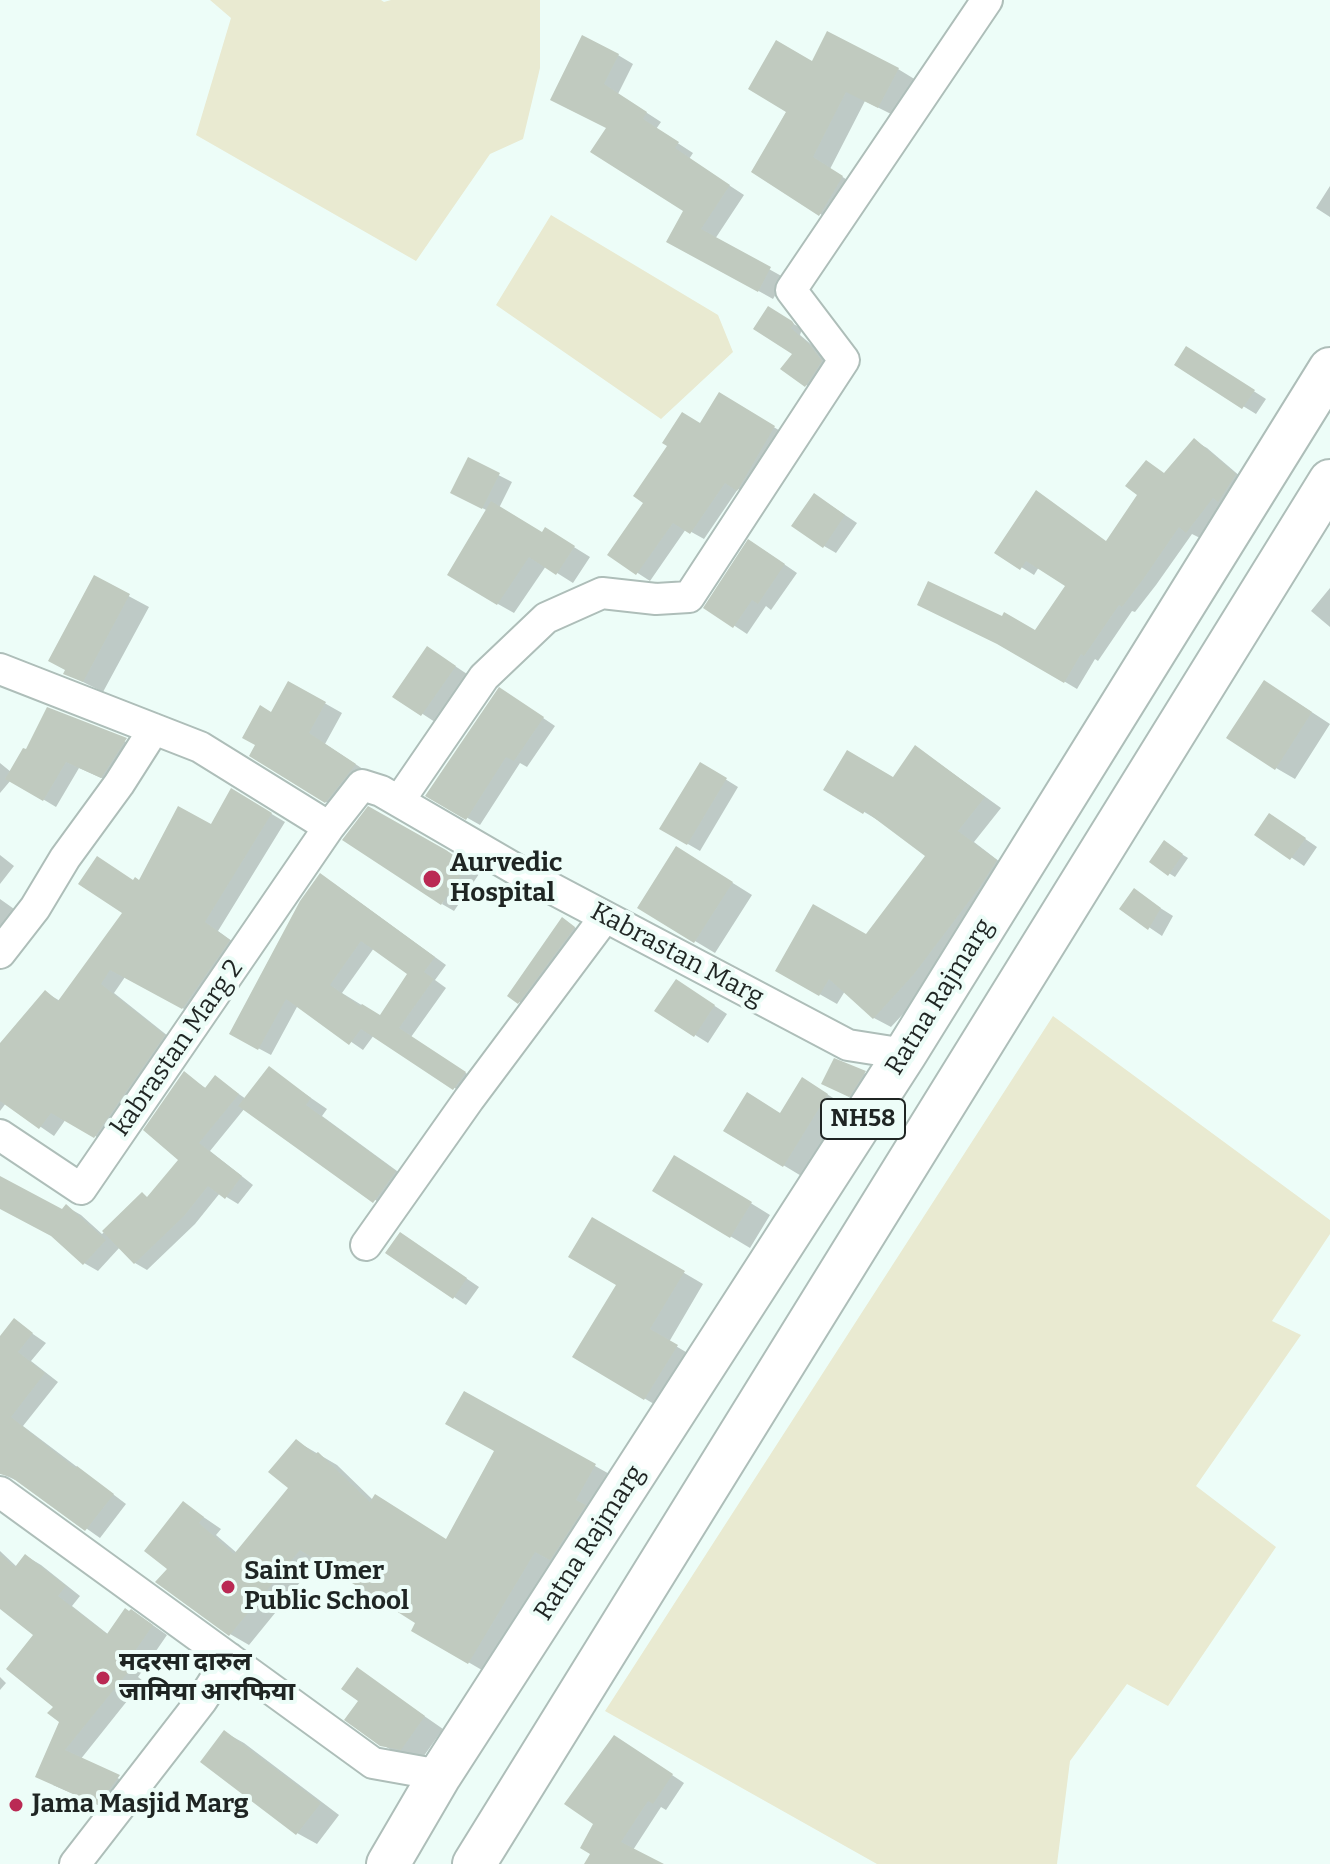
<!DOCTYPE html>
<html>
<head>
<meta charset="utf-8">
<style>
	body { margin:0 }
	canvas { display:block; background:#edfdf8 }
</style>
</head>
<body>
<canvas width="1330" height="1864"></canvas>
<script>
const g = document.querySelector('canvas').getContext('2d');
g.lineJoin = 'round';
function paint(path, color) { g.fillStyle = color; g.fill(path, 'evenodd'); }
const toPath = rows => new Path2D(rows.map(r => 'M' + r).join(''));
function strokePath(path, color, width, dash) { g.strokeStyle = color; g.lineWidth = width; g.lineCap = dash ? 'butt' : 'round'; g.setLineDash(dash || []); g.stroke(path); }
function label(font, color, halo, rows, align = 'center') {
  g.font = font + ' Bitter,"Noto Sans Devanagari",serif'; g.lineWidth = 8; g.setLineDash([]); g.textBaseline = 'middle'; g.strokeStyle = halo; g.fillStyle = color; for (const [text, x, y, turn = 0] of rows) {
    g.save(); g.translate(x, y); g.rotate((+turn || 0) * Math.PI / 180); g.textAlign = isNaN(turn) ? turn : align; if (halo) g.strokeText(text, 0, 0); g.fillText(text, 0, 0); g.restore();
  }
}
paint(toPath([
	[210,0,381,0,384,2,391,0,540,0,540,68,523,139,490,154,416,261,196,135,231,18],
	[551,215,718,315,733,352,661,419,496,305],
	[1053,1016,1330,1220,1330,1234,1272,1321,1301,1335,1196,1486,1276,1547,1168,1706,1127,1684,1070,1761,1057,1864,877,1864,605,1711]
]), '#e9ead1');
paint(toPath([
	[618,55,633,64,618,94,661,122,656,129,693,153,689,159,744,195,715,239,785,278,773,299,669,241,686,210,608,128,567,108],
	[813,64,898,69,916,80,899,114,891,114,865,101,830,169,860,188,838,225,753,172],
	[1330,186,1330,217,1316,208],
	[769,309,802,329,800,335,819,351,831,367,815,391,806,385,794,353],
	[1199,356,1266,399,1256,414,1176,365],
	[720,395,787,435,750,497,738,489,704,539,686,529,650,581,610,555],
	[1194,441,1207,448,1248,483,1226,505,1200,538,1192,534,1156,585,1135,612,1132,611,1098,661,1095,659,1077,689,1010,649,1035,633,1068,585,1039,567,1034,575,997,552,1108,542],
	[469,460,512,482,499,508,543,534,561,539,590,557,573,583,546,566,514,613,498,604,488,511,465,499],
	[827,503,857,523,836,553,824,546],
	[762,549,797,573,771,610,766,606,747,634,706,607],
	[95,578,149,607,103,692,65,673],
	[1330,588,1330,627,1311,611],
	[440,656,467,674,435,722,395,696],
	[289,683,342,713,325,744,372,775,343,811,326,802,272,714],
	[1284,694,1330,724,1295,779,1276,768],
	[512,697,555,726,527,767,520,763,480,825,427,795],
	[48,709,138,747,115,784,79,768,56,807,11,780,0,793,0,763,11,772,27,752],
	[916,747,1001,808,974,842,1013,872,931,984,891,1027,874,1018,845,991,837,1004,777,970,866,937,927,856,881,822,826,789,893,780],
	[701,764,738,787,700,851,662,829],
	[232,790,285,822,218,931,243,949,197,1016,125,977,114,993,178,1044,109,1144,66,1119,54,1136,6,1103,0,1111,0,1046,45,992,60,1001,125,913,134,882,140,882,212,827],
	[1282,823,1317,847,1304,866,1257,834],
	[1164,843,1188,858,1175,877,1151,862],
	[0,855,14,866,0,884],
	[459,860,479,874,454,911,442,904],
	[696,860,752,895,715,953,640,908],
	[333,883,446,965,435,980,446,988,411,1037,478,1081,467,1096,374,1035,363,1050,298,1005,271,1055,232,1034],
	[374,948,410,974,381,1017,342,993],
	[0,899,24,916,0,936],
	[1146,899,1173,916,1162,936,1122,909],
	[563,920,587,935,531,1009,519,1002],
	[689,989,727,1014,708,1043,657,1011],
	[269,1069,327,1109,322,1116,412,1182,391,1211,245,1108,210,1151,253,1185,238,1204,220,1193,195,1224,147,1270,135,1263,120,1247,98,1271,84,1263,54,1236,0,1207,0,1183,63,1212,67,1207,81,1215,102,1234,143,1195,148,1198,181,1160,184,1074,207,1089,216,1078,246,1099],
	[865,1073,877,1080,862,1103,836,1090],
	[822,1091,846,1106,803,1177,725,1130,781,1115],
	[694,1168,770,1215,750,1248,655,1191],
	[592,1219,703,1284,669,1342,696,1358,664,1410,575,1357,618,1284],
	[413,1242,479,1287,466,1305,454,1297],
	[14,1321,46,1343,31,1361,58,1382,23,1426,126,1504,100,1538,22,1483,0,1473,0,1339],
	[464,1393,613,1476,487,1673,413,1630,418,1623,319,1559,249,1645,230,1634,170,1568,183,1503,221,1529,216,1535,237,1553,290,1488,296,1441,337,1465,373,1500,447,1541,496,1451],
	[0,1551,17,1567,26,1556,41,1565,80,1596,72,1606,109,1635,147,1621,167,1635,138,1677,143,1681,80,1760,134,1786,114,1812,53,1785,61,1722,36,1634,0,1606],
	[358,1670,443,1729,421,1760,402,1756,381,1744,361,1701],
	[0,1677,6,1683,0,1690],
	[224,1732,244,1743,339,1815,317,1844,297,1833],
	[627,1745,684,1783,666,1810,661,1807,633,1850,659,1864,586,1864,593,1853,596,1823]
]), '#0003');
paint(toPath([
	[827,31,899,68,878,108,846,92,813,157,843,176,819,216,751,172,786,112,748,89,776,40,812,61],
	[582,35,619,54,604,84,647,112,643,119,679,142,675,148,730,185,701,229,771,267,758,292,666,242,683,211,590,152,606,128,550,100],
	[768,306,792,321,794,324,791,328,809,344,822,361,805,387,780,369,792,354,753,329],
	[1186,346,1255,390,1242,409,1174,365],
	[719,392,775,426,737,491,725,483,690,534,673,523,636,575,607,555,643,503,633,496,667,446,662,443,682,412,700,423],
	[1194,438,1236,474,1218,502,1213,498,1186,533,1179,527,1144,578,1122,607,1119,605,1084,656,1081,654,1064,683,997,644,917,605,928,581,1002,616,1004,612,1035,630,1065,586,1026,561,1020,570,994,553,1036,490,1106,541,1137,495,1125,486,1146,460,1164,473],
	[468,457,500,473,482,509,450,493],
	[814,493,845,515,823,548,791,526],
	[491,501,542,532,545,527,575,546,556,575,529,557,497,605,447,575],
	[748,539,785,564,758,604,752,600,733,628,703,608],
	[94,575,130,594,83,682,63,674,65,670,48,661],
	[427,646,456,666,421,716,392,697],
	[1264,680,1312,712,1275,770,1226,738],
	[288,681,326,702,309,733,356,764,325,803,249,756,255,745,242,738,260,705,271,712],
	[499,687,544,717,514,761,506,757,466,820,425,796],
	[47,707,127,738,101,778,66,762,43,801,5,779,23,748,26,749],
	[915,745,985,797,958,831,997,860,979,888,914,974,873,1019,829,979,819,996,775,971,813,904,866,934,925,856,865,811,863,814,823,790,847,750,893,777],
	[700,762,727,778,687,845,659,829],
	[231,788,272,813,205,922,230,940,182,1009,110,970,101,984,165,1035,94,1138,51,1113,39,1129,0,1101,0,1043,45,990,58,1001,122,913,78,884,97,856,133,880,135,877,139,880,178,806,211,824],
	[368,806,446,850,468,865,441,905,342,840],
	[1269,813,1306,838,1290,860,1254,835],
	[1164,840,1183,854,1168,876,1149,862],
	[676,846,733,882,694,943,637,908],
	[320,873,435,957,424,972,434,979,399,1028,466,1072,453,1090,361,1029,349,1045,286,999,258,1050,229,1034,300,901],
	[361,941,407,974,380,1015,362,1004,360,1006,330,985],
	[1134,888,1161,908,1148,930,1119,909],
	[562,917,575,927,518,1004,507,996],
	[676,979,715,1005,694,1037,654,1011],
	[834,1058,866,1071,849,1097,821,1084],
	[269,1066,311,1098,306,1105,396,1171,373,1203,238,1106],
	[184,1071,205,1088,215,1075,239,1094,199,1143,242,1176,225,1199,208,1186,184,1216,134,1264,102,1231,142,1192,147,1197,178,1160,143,1130],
	[802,1077,828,1094,783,1167,723,1131,747,1092,780,1113],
	[674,1155,752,1202,730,1238,652,1191],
	[0,1176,62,1209,66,1204,106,1240,83,1265,51,1236,0,1209],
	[592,1217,685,1271,650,1329,678,1345,644,1400,572,1357,616,1285,568,1257],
	[400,1232,467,1278,453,1299,385,1253],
	[14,1318,33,1333,18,1352,45,1373,11,1417,75,1468,77,1466,114,1494,85,1531,11,1477,0,1474,0,1336],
	[464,1391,596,1464,576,1500,586,1505,550,1560,535,1552,468,1664,411,1631,415,1623,300,1550,229,1636,155,1582,167,1569,144,1551,183,1501,204,1517,199,1523,234,1554,288,1488,268,1472,296,1439,315,1454,318,1452,370,1502,375,1494,446,1539,494,1451,445,1424],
	[0,1554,15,1567,25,1554,66,1586,58,1596,107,1634,125,1608,129,1611,131,1609,153,1625,124,1667,129,1671,65,1750,120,1775,98,1805,35,1777,59,1722,47,1713,53,1707,6,1669,33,1635,0,1609],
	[357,1667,425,1716,401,1750,380,1746,344,1720,358,1701,341,1689],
	[224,1730,321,1803,296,1835,200,1762],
	[614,1735,673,1774,653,1804,648,1801,621,1842,664,1864,584,1864,590,1854,580,1848,593,1824,564,1804]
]), '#c0cabf');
const minor = toPath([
	[0,669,200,747,329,827,362,785,381,791,517,870,848,1045,905,1054],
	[399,801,484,677,546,618,602,593,656,599,689,597,844,360,791,290,987,0],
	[0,953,35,908,65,858,119,784,154,729],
	[0,1135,81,1189,329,827],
	[366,1245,469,1099,605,917],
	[0,1492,373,1763,440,1775],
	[75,1864,202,1700,229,1658]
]);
const highway = toPath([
	[388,1864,440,1775,905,1054,1330,369],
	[474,1864,1330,481]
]);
strokePath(minor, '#aebeb9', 34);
strokePath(highway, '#aebeb9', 46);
strokePath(minor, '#fff', 30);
strokePath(highway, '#fff', 42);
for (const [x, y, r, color] of [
	[432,879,10,"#ba2a54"],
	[228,1587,8,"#ba2a54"],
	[103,1678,8,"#ba2a54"],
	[16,1805,8,"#ba2a54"]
]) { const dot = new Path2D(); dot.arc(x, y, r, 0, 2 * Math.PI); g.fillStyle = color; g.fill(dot); strokePath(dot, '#edfdf8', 3); }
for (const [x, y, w] of [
	[863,1119,84]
]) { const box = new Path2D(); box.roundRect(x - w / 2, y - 20, w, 40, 6); g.fillStyle = '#edfdf8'; g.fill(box); strokePath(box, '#1f2523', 2); }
label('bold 24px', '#1f2523', null, [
	["NH58",863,1119]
]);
label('bold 26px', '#1f2523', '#edfdf8', [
	["Aurvedic",450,864],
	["Hospital",450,894],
	["Saint Umer",244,1572],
	["Public School",244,1602],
	["मदरसा दारुल",119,1663],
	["जामिया आरफिया",119,1693],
	["Jama Masjid Marg",32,1805]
], 'left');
label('26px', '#1f2523', '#edfdf8', [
	["Kabrastan Marg",677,955,28],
	["Ratna Rajmarg",940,997,-58],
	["kabrastan Marg 2",178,1048,-55],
	["Ratna Rajmarg",590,1543,-57]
]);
</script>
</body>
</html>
